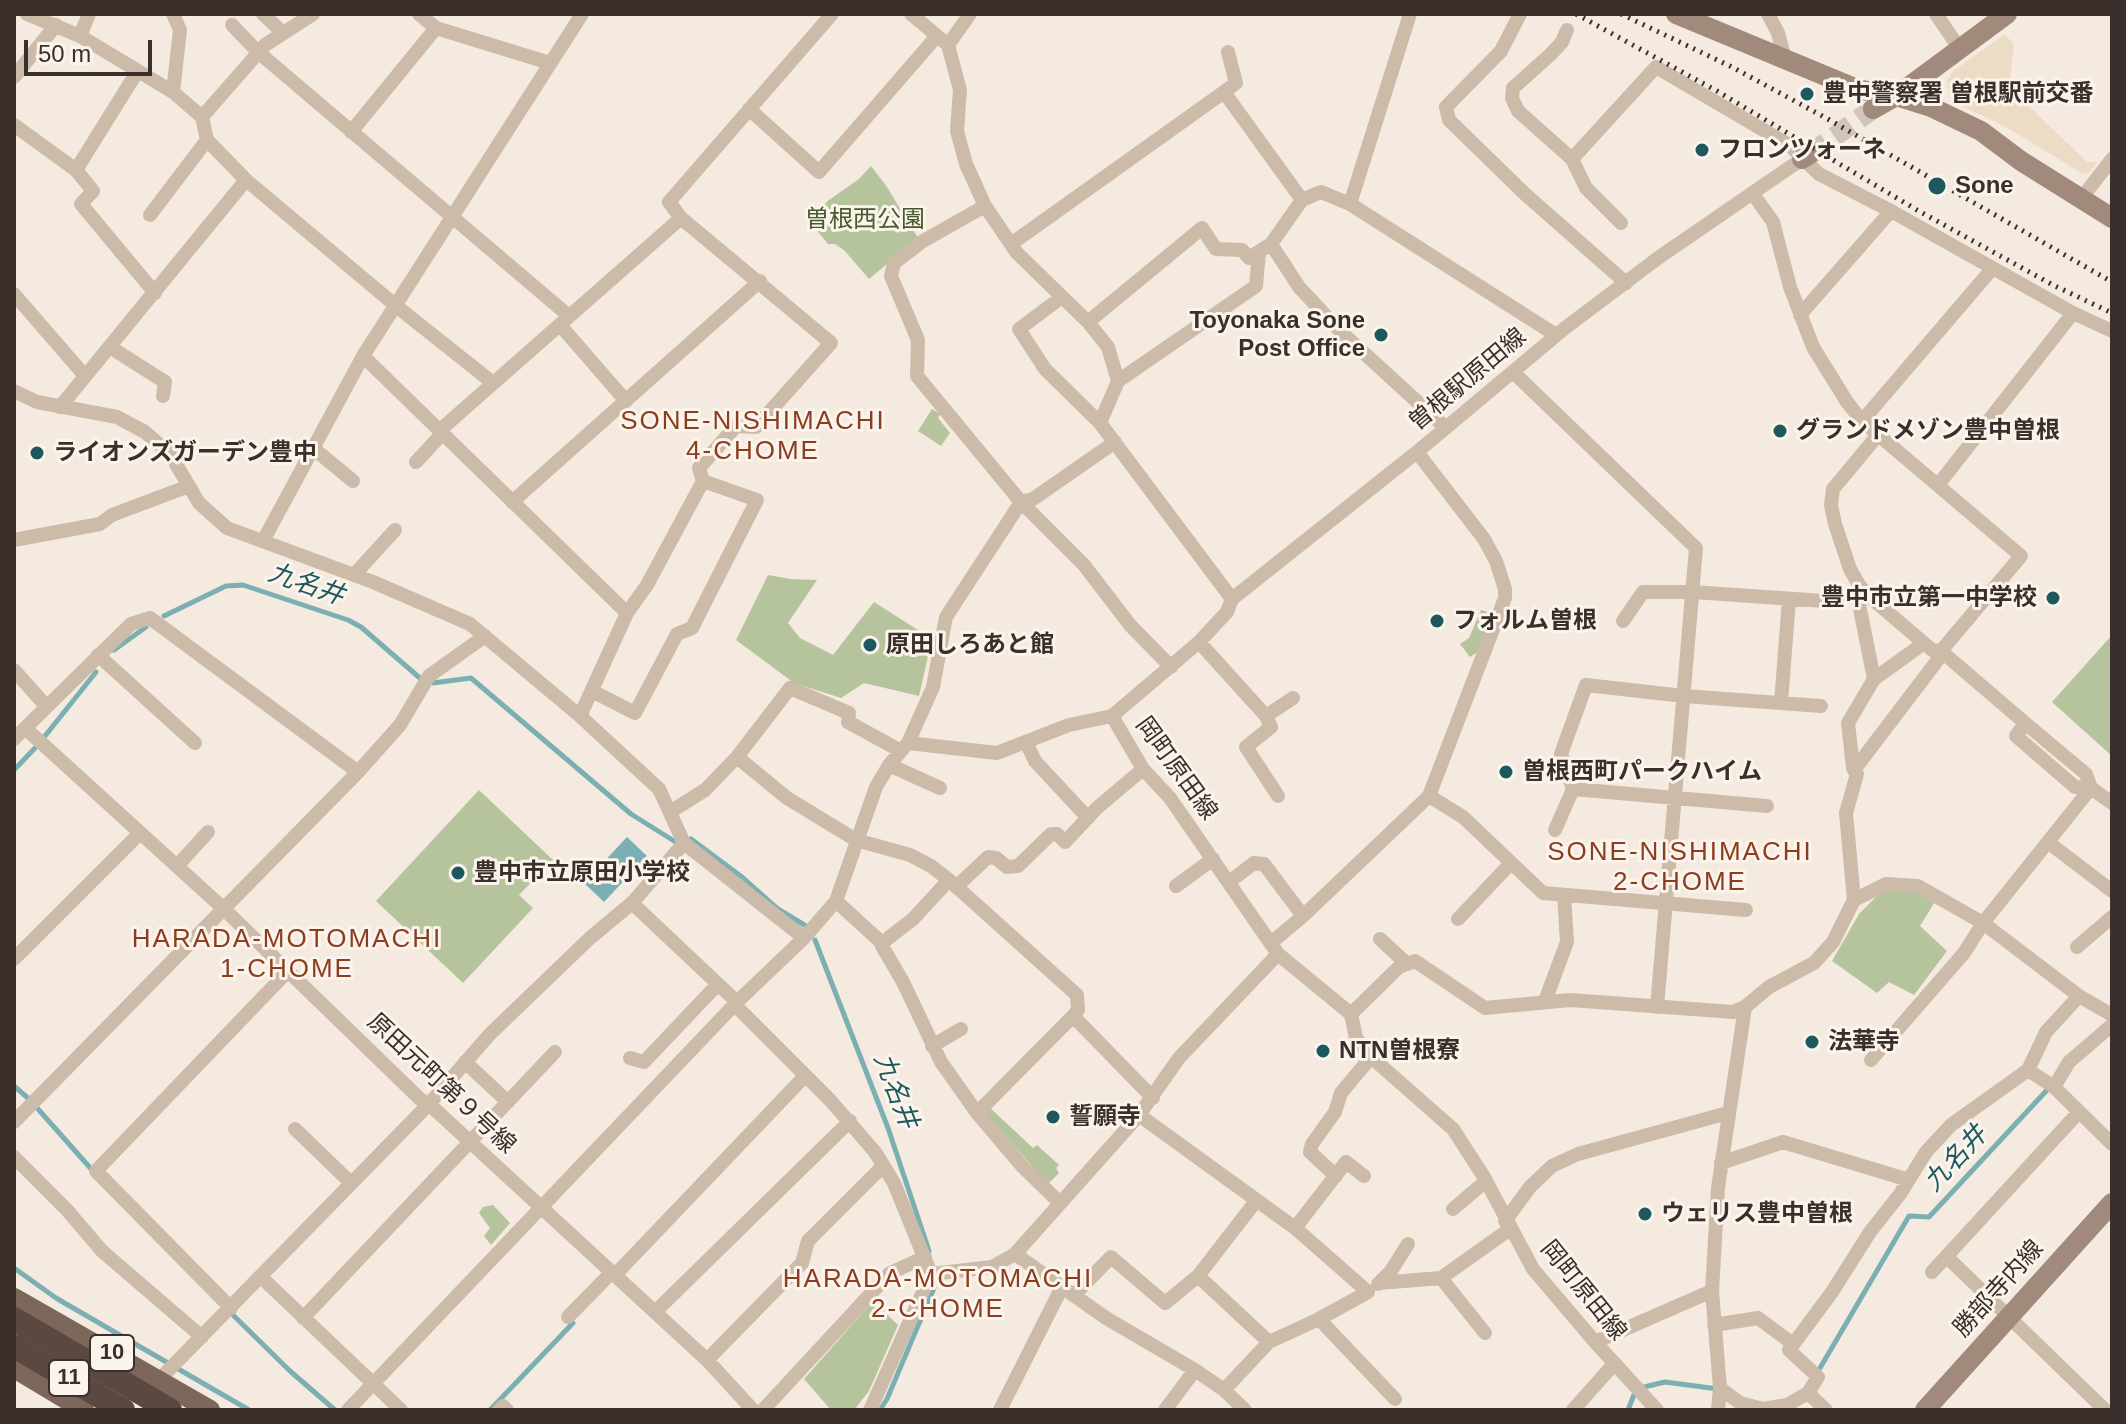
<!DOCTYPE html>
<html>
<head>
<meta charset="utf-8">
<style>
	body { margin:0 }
	#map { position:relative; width:2126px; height:1424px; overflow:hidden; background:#f4eadf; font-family:Arial,sans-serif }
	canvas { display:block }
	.frame { position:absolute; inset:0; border:16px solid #3a2f2a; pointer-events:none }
	.scale { position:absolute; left:24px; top:40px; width:128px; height:36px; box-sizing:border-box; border:4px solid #3a2f2a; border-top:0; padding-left:10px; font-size:24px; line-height:28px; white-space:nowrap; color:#3a2f2a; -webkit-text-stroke:6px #fbf4ec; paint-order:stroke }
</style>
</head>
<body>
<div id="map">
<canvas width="2126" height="1424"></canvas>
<div class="frame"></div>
<div class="scale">50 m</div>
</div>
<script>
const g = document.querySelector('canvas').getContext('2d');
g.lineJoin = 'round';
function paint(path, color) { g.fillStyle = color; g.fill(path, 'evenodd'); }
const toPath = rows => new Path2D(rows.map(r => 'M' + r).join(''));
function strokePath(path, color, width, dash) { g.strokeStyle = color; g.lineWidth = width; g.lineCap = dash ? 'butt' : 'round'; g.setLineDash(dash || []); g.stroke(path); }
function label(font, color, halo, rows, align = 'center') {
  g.font = font + ' Arial,"Noto Sans JP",sans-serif'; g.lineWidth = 6; g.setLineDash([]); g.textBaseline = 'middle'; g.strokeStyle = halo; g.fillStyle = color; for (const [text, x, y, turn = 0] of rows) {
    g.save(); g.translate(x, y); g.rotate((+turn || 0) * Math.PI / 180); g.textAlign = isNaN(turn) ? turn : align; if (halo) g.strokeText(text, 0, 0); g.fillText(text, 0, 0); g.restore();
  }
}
paint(toPath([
	[871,166,887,187,918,238,869,279,844,250,835,244,828,244,808,219,829,200,859,179],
	[932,409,940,414,938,418,950,433,941,446,918,431],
	[768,575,790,579,817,580,788,623,800,638,833,655,874,602,932,639,919,696,864,683,841,698,794,683,736,640],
	[1481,610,1494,614,1479,651,1470,657,1460,644,1469,638],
	[2112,635,2112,756,2052,702],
	[479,790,553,860,519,895,533,908,463,983,376,901],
	[1890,888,1907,889,1936,900,1920,926,1947,951,1914,995,1889,982,1877,993,1832,961,1859,914,1879,894],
	[989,1107,1033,1148,1037,1145,1059,1165,1056,1168,1059,1173,1048,1184,985,1113],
	[493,1205,510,1223,491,1245,484,1236,490,1228,479,1213,483,1207],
	[873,1301,898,1325,869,1391,854,1410,831,1410,804,1379]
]), '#b6c49e');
paint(toPath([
	[2005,34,2014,45,2009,87,2087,162,2097,162,2088,174,2083,174,2006,127,1956,103,1949,94,1947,80,1953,71]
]), '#ecdcc6');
paint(toPath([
	[627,837,647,856,604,902,584,883]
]), '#7cafb2');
strokePath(toPath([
	[164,616,226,586,243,585,348,620,361,627,421,679],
	[114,650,146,627],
	[433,683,471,678,631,814,674,841],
	[45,736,96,672],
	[14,770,36,747],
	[691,839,742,877,778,909,806,926],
	[815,940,888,1128,929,1251],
	[14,1086,29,1099],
	[38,1109,93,1171],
	[14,1268,56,1298,249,1410],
	[233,1315,290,1371,335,1410],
	[1820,1368,1909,1216,1929,1217,2048,1089],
	[1644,1387,1665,1382,1718,1389],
	[490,1410,573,1323],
	[880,1410,887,1399,934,1288],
	[1628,1410,1634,1395]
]), '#7cafb2', 5);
strokePath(toPath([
	[1810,154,1873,109]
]), '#cfc5bb', 20, [20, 10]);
strokePath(toPath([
	[27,14,80,36,173,92,202,117,265,45,313,14],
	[173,14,180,30,173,92],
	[263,14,282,32],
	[419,14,436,28,550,63],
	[911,14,948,45,960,90,957,131,966,164,985,206,1017,253,1088,322,1108,347,1118,381,1100,423],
	[1410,14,1350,204,1556,335],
	[1520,14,1501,51,1446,107,1449,120,1525,194,1626,283],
	[1768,14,1778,33,1785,59],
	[1936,14,1959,48],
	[232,25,258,52,569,316],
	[1567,30,1562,42,1551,54,1513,88,1512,98,1518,111,1572,159,1586,188,1621,223],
	[80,36,89,14],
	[948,45,970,14],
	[14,77,56,25],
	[1224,92,1236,83,1228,52],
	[749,109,819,172,937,36],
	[202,117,207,140,246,180],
	[14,125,76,170,137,72],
	[351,132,436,28],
	[1572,159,1656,67,1789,145,1819,174,1891,211,2073,313,2112,331],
	[76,170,93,191,81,204,155,293],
	[1753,194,1773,222,1790,287,1813,347,1847,402,1862,421,2021,556,1941,651],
	[2081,199,2112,159],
	[1350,204,1321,192,1302,200,1271,244,1299,287,1341,332,1446,428],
	[985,206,923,241,894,263,891,276,918,340,917,376,1021,502,1084,565,1130,625,1171,667],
	[150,215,207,140],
	[1011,244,1224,92,1302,200],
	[14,294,85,376],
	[1062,297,1019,329,1045,369,1100,423,1232,599],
	[1800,315,1891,211],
	[1088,322,1202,228,1216,249,1242,250,1249,258,1271,244],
	[560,325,626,401],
	[110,347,165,382,163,396],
	[363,356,627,613],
	[1513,372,1696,548,1657,1007],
	[1118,381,1256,286,1259,252],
	[14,391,37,402,117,417,145,432,170,454,199,503,227,528,373,582,470,624,580,716,659,789,684,843,804,938],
	[60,407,246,180,395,305,493,383],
	[1862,421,1992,269],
	[439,431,681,218],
	[1878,435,1833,489,1831,505,1835,524,1850,569,1859,585,1871,598,1932,650,1941,651,2025,723],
	[313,448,353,481],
	[416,462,442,434],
	[1938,485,2073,313],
	[512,502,760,281],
	[14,540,100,524,112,515,189,486],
	[263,541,363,356,582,14],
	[354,575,395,530],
	[1859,585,1858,599,1874,679],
	[1232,599,1417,452,1565,328,1658,258,1802,159],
	[1623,621,1643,592,1693,592,1838,602],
	[1199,642,1266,716,1293,698],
	[98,655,195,743],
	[14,670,46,706],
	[592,691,635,713,677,634,692,628,757,500,703,481],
	[1781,703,1789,599],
	[580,716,627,613,647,585,703,481,699,468,736,426,756,427,831,343,681,218,669,202,832,14],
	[1112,716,1143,769,1170,798,1278,954,1351,1014,1356,1038,1371,1057,1453,1129,1484,1177,1533,1269,1595,1342,1657,1410],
	[1266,716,1271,727,1246,747,1278,796],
	[2025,723,2086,774,2091,788,2075,787,2016,736,2025,723],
	[25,728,224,909,420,1099,429,1104,707,1360,753,1410],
	[14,739,131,624,150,618,358,772],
	[1026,742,1035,761,1088,818],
	[908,743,997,753,1069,725,1112,716,1199,642,1227,612,1232,599],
	[737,757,787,798,856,840,910,855,931,866,949,880,1077,995,1078,1010,1073,1016,1153,1098],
	[889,765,940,788],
	[1854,770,1943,653],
	[1573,789,1767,806],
	[1429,796,1463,817,1543,893,1746,910],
	[670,812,705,790,737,757,790,688,849,713,848,722,901,751],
	[1555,830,1573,789,1561,754,1586,685,1684,696,1821,706],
	[2049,843,2112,891],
	[177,866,208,832],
	[1229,882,1254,863,1264,864,1303,916],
	[1176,886,1213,859],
	[956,887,988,857,996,858,1007,867,1018,866,1051,834,1057,834,1065,842,1097,808,1143,769],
	[1854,900,1846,813,1857,774,1853,768,1848,723,1874,679,1924,643],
	[836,901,882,943,882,946,903,982,941,1062,977,1113,1022,1166,1060,1203],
	[632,903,737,1002],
	[1458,919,1511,863],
	[1380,939,1406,963],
	[1272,942,1303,916,1429,796,1505,598,1505,589,1496,561,1484,539,1417,452],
	[882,943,913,919,949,880],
	[2077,947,2112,917],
	[14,959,140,833],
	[2079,996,2112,1015],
	[1545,1001,1567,942,1564,895],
	[734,1004,830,1100,875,1152,894,1183,931,1274],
	[1351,1014,1399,967,1415,961,1485,1008,1570,1000,1733,1012,1745,1007,1769,987,1814,963,1833,942,1854,900,1886,884,1918,886,1983,923,2091,788,2112,803],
	[932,1046,961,1029],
	[630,1058,644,1062,718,984],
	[465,1062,508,1102],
	[2028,1070,2054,1087,2112,1144],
	[2054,1087,2069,1062,2112,1025],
	[977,1113,1073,1016],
	[1139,1115,1295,1228,1368,1292,1319,1319,1269,1342],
	[14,1122,358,772,400,725,429,676,485,636],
	[295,1129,351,1183],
	[14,1157,67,1210,102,1251,202,1337],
	[1721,1163,1783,1142,1909,1180],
	[1336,1176,1310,1152,1312,1144,1335,1112,1341,1093,1371,1057],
	[1453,1209,1486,1181],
	[1505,1221,1530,1187,1552,1166,1578,1154,1728,1113],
	[1295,1228,1346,1162,1364,1176],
	[1015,1254,1106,1318,1195,1370,1224,1390,1245,1410],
	[1947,1257,2105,1410],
	[1932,1272,2079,1112],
	[615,1275,805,1076],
	[1198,1276,1256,1201],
	[261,1277,401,1410],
	[1441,1278,1510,1229],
	[1379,1283,1441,1278,1485,1333],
	[1378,1284,1391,1271,1408,1244],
	[1075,1294,1111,1257,1165,1303,1198,1276,1269,1342,1224,1390],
	[231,1308,96,1171,288,971],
	[655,1312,850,1121],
	[568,1317,612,1272],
	[303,1318,555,1052],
	[1319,1319,1395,1399],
	[1714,1325,1758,1318,1793,1344],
	[1595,1342,1712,1291],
	[707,1360,802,1263,808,1241,883,1166],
	[153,1386,429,1104,490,1034,590,938,632,903,684,843],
	[1720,1388,1740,1403,1763,1409,1787,1405,1808,1393],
	[348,1410,737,1002,804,938,836,901,876,787,889,765,908,743,933,687,946,617,1021,502,1033,499,1115,442],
	[499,1410,503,1406,507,1410],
	[763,1410,890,1273,925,1257],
	[870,1410,931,1274,992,1267,1015,1254,1139,1115,1179,1058,1278,954],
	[1000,1410,1062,1287],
	[1165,1410,1195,1370],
	[1573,1410,1614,1364],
	[1718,1410,1720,1388,1712,1291,1718,1188,1745,1007],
	[1826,1410,1808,1393,1818,1377,1789,1350,1832,1292,1870,1232,1900,1194,1926,1152,1951,1125,2028,1070,2046,1032,2079,996,1983,923,1964,953,1871,1060]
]), '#cdbbaa', 14);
strokePath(toPath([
	[1676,14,1857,89,1896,96,1931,107,1981,131,2021,161,2112,218],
	[1873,109,1896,96,2007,14],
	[1802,159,1810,154],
	[1925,1410,2112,1203]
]), '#a18a7b', 20);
strokePath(toPath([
	[14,1298,210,1410],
	[14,1368,84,1410]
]), '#7c675a', 20);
strokePath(toPath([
	[14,1346,123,1410]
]), '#5b4941', 24);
strokePath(toPath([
	[1576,14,1717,91,1917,210,2053,285,2112,313],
	[1621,14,1732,67,1826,118,2112,282]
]), '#3a2f2a', 5, [2, 6]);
strokePath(toPath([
	[14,1319,170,1410]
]), '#5b4941', 24);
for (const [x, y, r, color] of [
	[1807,94,8,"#1d585e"],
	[1702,150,8,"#1d585e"],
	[1937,186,10,"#1d585e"],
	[1381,335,8,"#1d585e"],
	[1780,431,8,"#1d585e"],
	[37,453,8,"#1d585e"],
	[2053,598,8,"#1d585e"],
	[1437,621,8,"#1d585e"],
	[870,645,8,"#1d585e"],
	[1506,772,8,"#1d585e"],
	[458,873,8,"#1d585e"],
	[1812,1042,8,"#1d585e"],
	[1323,1051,8,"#1d585e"],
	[1053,1117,8,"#1d585e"],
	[1645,1214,8,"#1d585e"]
]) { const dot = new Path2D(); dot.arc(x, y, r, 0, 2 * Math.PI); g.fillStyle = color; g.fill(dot); strokePath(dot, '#fbf4ec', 3); }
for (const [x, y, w] of [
	[112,1353,44],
	[69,1378,40]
]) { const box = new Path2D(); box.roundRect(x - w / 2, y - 18, w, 36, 6); g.fillStyle = '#fbf4ec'; g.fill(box); strokePath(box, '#3a2f2a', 2); }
label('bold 22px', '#3a2f2a', null, [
	["10",112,1353],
	["11",69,1378]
]);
label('bold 24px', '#3a2f2a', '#fbf4ec', [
	["豊中警察署 曽根駅前交番",1823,94],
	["フロンツォーネ",1718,150],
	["Sone",1955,186],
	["Toyonaka Sone",1365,321,"right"],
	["Post Office",1365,349,"right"],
	["グランドメゾン豊中曽根",1796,431],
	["ライオンズガーデン豊中",53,453],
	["豊中市立第一中学校",2037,598,"right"],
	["フォルム曽根",1453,621],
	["原田しろあと館",886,645],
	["曽根西町パークハイム",1522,772],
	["豊中市立原田小学校",474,873],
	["法華寺",1828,1042],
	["NTN曽根寮",1339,1051],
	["誓願寺",1069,1117],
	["ウェリス豊中曽根",1661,1214]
], 'left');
label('24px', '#48592c', '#fbf4ec', [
	["曽根西公園",865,220]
]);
label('24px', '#3a2f2a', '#fbf4ec', [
	["曽根駅原田線",1468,380,-40],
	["岡町原田線",1176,769,54],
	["原田元町第９号線",441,1084,43],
	["勝部寺内線",1999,1289,-48],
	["岡町原田線",1583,1291,51]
]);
g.letterSpacing = '2px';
label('26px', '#8c3c1f', '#fbf4ec', [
	["SONE-NISHIMACHI",753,422],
	["4-CHOME",753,452],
	["SONE-NISHIMACHI",1680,853],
	["2-CHOME",1680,883],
	["HARADA-MOTOMACHI",287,940],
	["1-CHOME",287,970],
	["HARADA-MOTOMACHI",938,1280],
	["2-CHOME",938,1310]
]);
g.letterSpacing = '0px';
label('italic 26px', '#1d585e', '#fbf4ec', [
	["九名井",306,585,19],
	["九名井",895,1091,69],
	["九名井",1956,1159,-47]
]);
</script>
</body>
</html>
